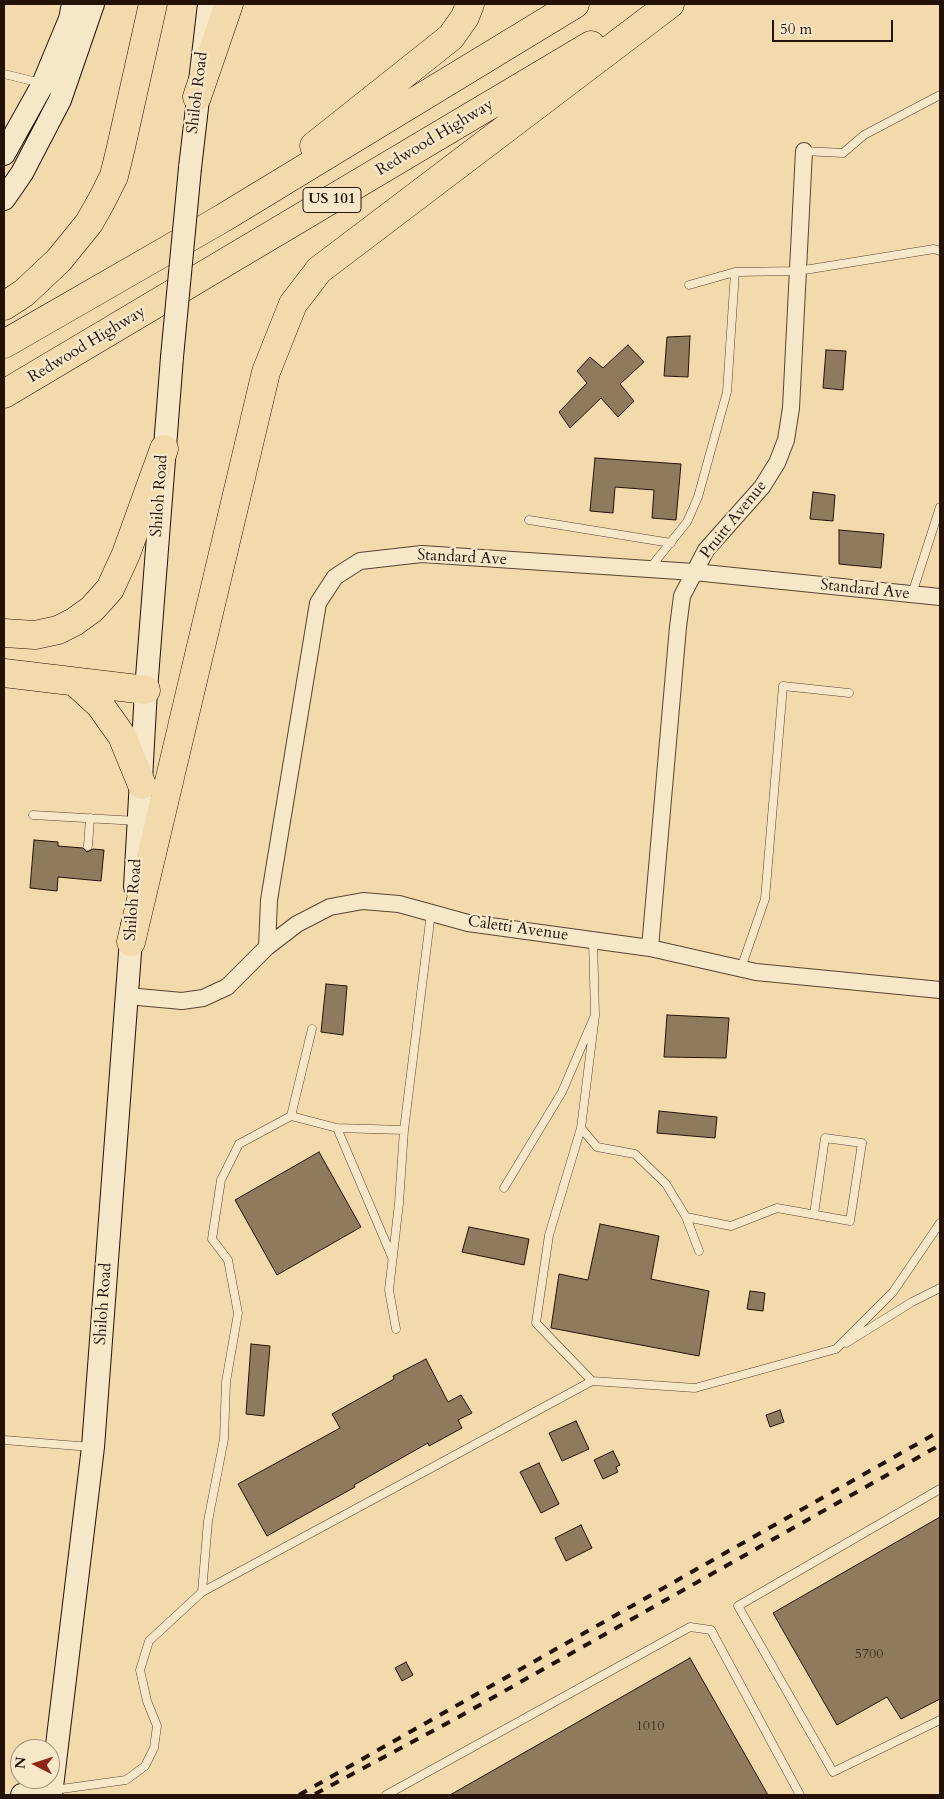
<!DOCTYPE html>
<html>
<head>
<meta charset="utf-8">
<style>
	body { margin:0 }
	#map { position:relative; width:944px; height:1799px; overflow:hidden; background:#f3daac; font-family:Cardo,serif }
	canvas { display:block }
	.frame { position:absolute; inset:0; border:5px solid #241209; pointer-events:none }
	.north { position:absolute; left:10px; top:1739px; width:50px; height:50px; box-sizing:border-box; background:#f7e7c9; border:1px solid #a3927c; border-radius:50%; rotate:275deg; font-size:14px; font-weight:700; line-height:20px; text-align:center; color:#241209 }
	.north::after { content:''; display:block; margin:auto; width:18px; height:22px; background:#8f2418; clip-path:polygon(50% 0,100% 100%,50% 72%,0 100%) }
	.scale { position:absolute; left:772px; top:20px; width:121px; height:22px; box-sizing:border-box; border:2px solid #241209; border-top:0; padding-left:6px; font-size:15px; line-height:18px; white-space:nowrap; color:#241209; -webkit-text-stroke:4px #f7e7c9; paint-order:stroke }
</style>
</head>
<body>
<div id="map">
<canvas width="944" height="1799"></canvas>
<div class="frame"></div>
<div class="north">N</div>
<div class="scale">50 m</div>
</div>
<script>
const g = document.querySelector('canvas').getContext('2d');
g.lineJoin = 'round';
function paint(path, color) { g.fillStyle = color; g.fill(path, 'evenodd'); }
const toPath = rows => new Path2D(rows.map(r => 'M' + r).join(''));
function strokePath(path, color, width, dash) { g.strokeStyle = color; g.lineWidth = width; g.lineCap = dash ? 'butt' : 'round'; g.setLineDash(dash || []); g.stroke(path); }
function label(font, color, halo, rows, align = 'center') {
  g.font = font + ' Cardo,serif'; g.lineWidth = 4.5; g.setLineDash([]); g.textBaseline = 'middle'; g.strokeStyle = halo; g.fillStyle = color; for (const [text, x, y, turn = 0] of rows) {
    g.save(); g.translate(x, y); g.rotate((+turn || 0) * Math.PI / 180); g.textAlign = isNaN(turn) ? turn : align; if (halo) g.strokeText(text, 0, 0); g.fillText(text, 0, 0); g.restore();
  }
}
const building = toPath([
	[690,336,688,377,664,376,667,337,690,336],
	[628,345,644,362,620,384,634,401,618,417,601,398,570,428,559,412,587,383,577,371,590,357,603,368,628,345],
	[826,350,846,351,843,390,823,388,826,350],
	[595,458,681,464,676,520,652,518,654,490,615,487,613,513,590,511,595,458],
	[813,492,835,495,833,521,810,519,813,492],
	[839,530,884,534,881,568,839,564,839,530],
	[34,840,58,842,58,846,83,848,87,852,93,849,104,850,101,881,58,877,57,891,30,888,34,840],
	[326,984,347,986,343,1035,321,1032,326,984],
	[667,1015,729,1018,726,1058,664,1057,667,1015],
	[659,1111,717,1117,715,1138,657,1133,659,1111],
	[319,1152,361,1227,277,1275,235,1200,319,1152],
	[600,1224,659,1236,651,1279,709,1291,699,1356,551,1328,559,1274,588,1280,600,1224],
	[469,1227,529,1239,524,1265,462,1252,469,1227],
	[750,1291,765,1293,763,1311,747,1309,750,1291],
	[251,1344,270,1346,264,1416,246,1414,251,1344],
	[426,1359,448,1402,461,1395,472,1413,458,1420,462,1428,429,1446,428,1443,354,1485,355,1487,267,1536,238,1484,340,1428,332,1414,394,1379,393,1376,426,1359],
	[780,1410,784,1422,770,1427,766,1415,780,1410],
	[576,1421,589,1449,562,1461,549,1433,576,1421],
	[613,1451,620,1465,616,1467,618,1472,603,1479,594,1460,613,1451],
	[539,1463,559,1504,541,1513,520,1472,539,1463],
	[940,1517,940,1699,901,1719,887,1697,837,1725,773,1613,940,1517],
	[581,1525,592,1548,566,1561,555,1538,581,1525],
	[690,1658,768,1795,450,1795,690,1658],
	[406,1662,413,1675,402,1681,395,1668,406,1662]
]);
paint(building, '#907a5e');
strokePath(building, '#241209', 1);
const lane = toPath([
	[4,74,41,83],
	[804,151,843,153,864,135,940,95],
	[689,285,735,272,798,271,934,249,940,251],
	[529,520,671,543],
	[650,568,687,522,698,497,727,392,735,272],
	[912,594,940,507],
	[33,815,137,821],
	[88,846,90,818],
	[741,968,765,899,783,686,849,693],
	[291,1116,337,1128,404,1130,431,913],
	[337,1128,392,1257],
	[581,1128,597,1147,635,1154,666,1184,686,1217,699,1251],
	[504,1188,562,1092,595,1015,593,940],
	[686,1217,731,1226,777,1208,850,1221,862,1143,825,1138,814,1214],
	[396,1329,389,1290,399,1203,404,1130],
	[846,1343,912,1302,940,1288],
	[592,1381,536,1323,549,1235,581,1128,595,1015],
	[4,1440,91,1447],
	[940,1489,738,1606,833,1772,940,1720],
	[202,1592,208,1521,224,1439,226,1382,238,1313,228,1260,212,1239,221,1180,239,1144,291,1116,312,1029],
	[54,1790,126,1780,145,1766,154,1748,157,1726,147,1701,140,1670,149,1641,202,1592,592,1381,695,1388,836,1349,893,1292,940,1223],
	[386,1795,690,1627,711,1630,800,1795]
]);
const street = toPath([
	[267,947,269,900,318,603,335,577,360,561,422,554,694,572,940,597],
	[650,948,678,627,682,596,706,550,762,487,777,463,786,440,791,408,804,151],
	[127,996,182,1001,203,998,227,987,267,947,297,924,330,907,363,901,399,904,468,923,650,948,756,972,940,990]
]);
const secondary = toPath([
	[4,154,43,84,70,19,73,4],
	[190,168,209,4],
	[4,199,22,173,60,100,93,4],
	[135,887,146,690,172,357],
	[22,1795,51,1791],
	[51,1795,93,1447,132,926]
]);
const highway = toPath([
	[197,97,229,4],
	[314,146,451,37,465,17,470,4],
	[4,306,24,293,59,260,89,223,102,200,114,176,121,147,153,4],
	[4,344,223,218,575,4],
	[4,394,591,45],
	[4,633,35,635,58,630,74,622,92,609,110,589,126,554,164,449],
	[4,673,146,690],
	[76,683,100,705,122,736,142,785],
	[131,942,266,372,293,304,319,270,670,4]
]);
strokePath(lane, '#584432', 9);
strokePath(street, '#584432', 18);
strokePath(secondary, '#241209', 24);
strokePath(highway, '#241209', 29);
strokePath(lane, '#f7e7c9', 8);
strokePath(street, '#f7e7c9', 16);
strokePath(secondary, '#f7e7c9', 22);
strokePath(highway, '#f3daac', 28);
strokePath(toPath([
	[315,1794,455,1719,940,1445],
	[299,1795,940,1431]
]), '#241209', 4, [9, 9]);
const secondaryBridge = toPath([
	[172,357,190,168]
]);
strokePath(secondaryBridge, '#241209', 24, []);
strokePath(secondaryBridge, '#f7e7c9', 22);
label('14px', '#3f2c1e', null, [
	["5700",869,1655],
	["1010",650,1727]
]);
for (const [x, y, w] of [
	[332,200,58]
]) { const box = new Path2D(); box.roundRect(x - w / 2, y - 12.5, w, 25, 4); g.fillStyle = '#f7e7c9'; g.fill(box); strokePath(box, '#241209', 1); }
label('bold 15px', '#241209', null, [
	["US 101",332,200]
]);
label('16px', '#241209', '#f7e7c9', [
	["Shiloh Road",198,93,-83],
	["Redwood Highway",435,138,-31],
	["Redwood Highway",87,345,-31],
	["Shiloh Road",160,496,-86],
	["Pruitt Avenue",734,520,-51],
	["Standard Ave",462,558,3],
	["Standard Ave",865,590,6],
	["Shiloh Road",134,900,-86],
	["Caletti Avenue",518,929,8],
	["Shiloh Road",104,1304,-86]
]);
</script>
</body>
</html>
